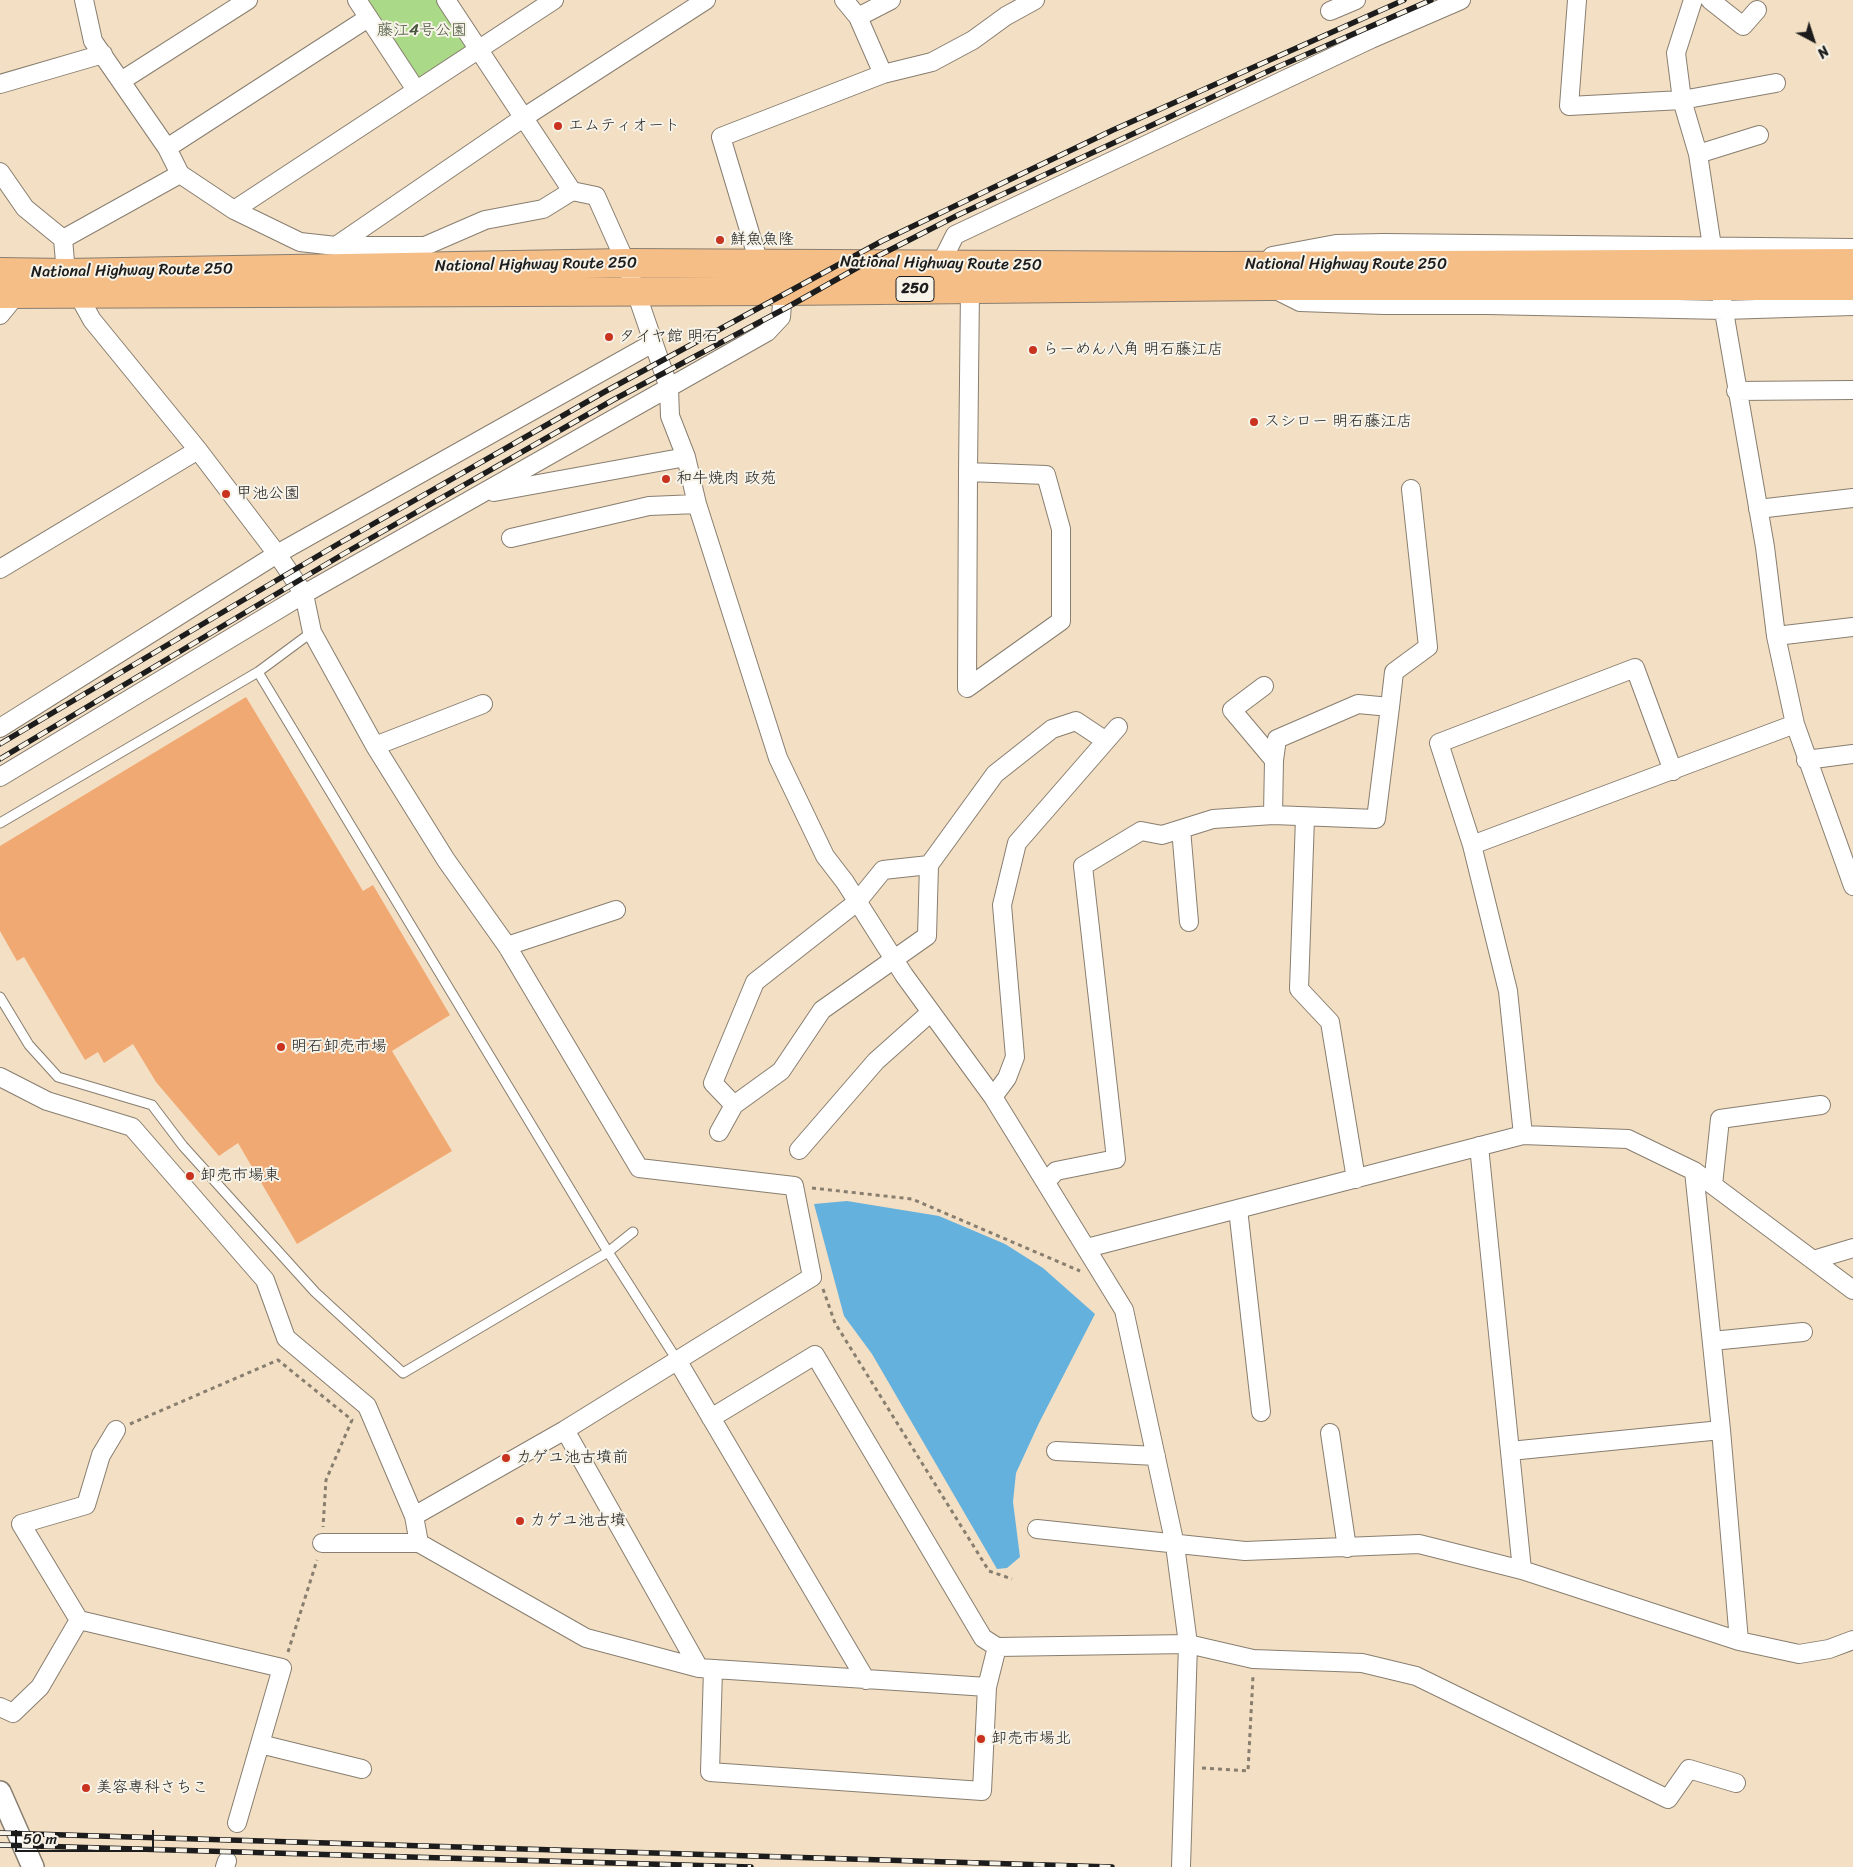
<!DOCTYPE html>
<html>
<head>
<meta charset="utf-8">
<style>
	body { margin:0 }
	#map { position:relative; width:1853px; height:1867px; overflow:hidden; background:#f3dfc3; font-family:Sriracha,sans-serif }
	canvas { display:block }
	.north { position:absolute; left:1788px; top:15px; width:50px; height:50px; -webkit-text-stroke:4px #f7f3e8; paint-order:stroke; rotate:140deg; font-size:14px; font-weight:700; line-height:20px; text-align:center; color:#1c1c1c }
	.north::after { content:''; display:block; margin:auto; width:18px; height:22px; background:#1c1c1c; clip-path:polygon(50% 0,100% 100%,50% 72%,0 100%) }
	.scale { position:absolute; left:15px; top:1830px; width:139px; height:22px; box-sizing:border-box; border:2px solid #1c1c1c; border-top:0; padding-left:6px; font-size:15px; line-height:18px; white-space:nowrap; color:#1c1c1c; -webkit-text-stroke:4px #f7f3e8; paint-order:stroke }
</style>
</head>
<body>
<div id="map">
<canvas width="1853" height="1867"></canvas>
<div class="north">N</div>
<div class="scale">50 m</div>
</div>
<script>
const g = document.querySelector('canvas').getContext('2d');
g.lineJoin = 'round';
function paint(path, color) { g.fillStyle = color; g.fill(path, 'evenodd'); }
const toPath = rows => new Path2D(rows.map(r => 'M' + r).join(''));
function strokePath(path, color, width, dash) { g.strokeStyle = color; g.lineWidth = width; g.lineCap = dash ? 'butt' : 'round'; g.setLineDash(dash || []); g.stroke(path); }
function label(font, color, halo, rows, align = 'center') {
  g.font = font + ' Sriracha,"Klee One",sans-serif'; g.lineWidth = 4; g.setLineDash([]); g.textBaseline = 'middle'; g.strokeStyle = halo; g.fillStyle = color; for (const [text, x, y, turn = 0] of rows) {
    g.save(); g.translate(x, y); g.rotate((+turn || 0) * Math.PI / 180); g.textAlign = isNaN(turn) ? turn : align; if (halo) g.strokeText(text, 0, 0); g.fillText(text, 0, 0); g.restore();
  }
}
paint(toPath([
	[364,0,437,0,468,48,419,80]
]), '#aada88');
paint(toPath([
	[847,1201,939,1216,1005,1244,1043,1268,1095,1314,1039,1423,1016,1473,1013,1502,1020,1557,1007,1568,997,1569,872,1354,844,1316,814,1204]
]), '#65b1de');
paint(toPath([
	[246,697,363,891,373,885,450,1015,392,1051,452,1151,297,1244,238,1143,219,1156,156,1082,133,1044,104,1063,98,1052,85,1060,24,957,17,961,0,931,0,846]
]), '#f1a974');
const service = toPath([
	[258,672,608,1252,677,1360],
	[0,823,258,672,312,632],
	[0,997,29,1045,58,1077,152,1105,183,1146,315,1292,403,1373,608,1252,633,1232]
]);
const minor = toPath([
	[84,0,93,41,167,148,180,174,234,210,554,0],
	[357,0,416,90],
	[446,0,572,191,596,196,626,263,669,388,670,416,686,457,697,504,778,758,825,856,845,882,904,975,993,1097,1124,1310,1175,1545,1188,1644,1181,1867],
	[844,0,858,17,891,0],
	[1577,0,1569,106,1682,100,1776,83],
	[1693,0,1676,53,1682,100,1698,154,1713,253],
	[1710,0,1743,26,1757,10],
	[1330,11,1356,0],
	[858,17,883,74,932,62,973,40,1006,16,1035,0],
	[121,81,248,0],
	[0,84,103,54],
	[167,148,368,18],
	[1698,154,1759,135],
	[0,172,25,208,63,239],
	[180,174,63,239,66,273,92,320,198,450,277,554,304,594,312,632,375,746,446,860,507,946,639,1168,794,1186,812,1277,565,1430],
	[234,210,300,242,336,246,425,246,485,220,543,209,572,191],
	[336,246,523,118,706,0],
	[1272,256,1336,244,1384,243,1853,248],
	[759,263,721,137,883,74],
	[940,265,955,235,1371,39,1461,0],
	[1274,289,1300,302,1384,305,1488,305,1724,310,1853,306],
	[1722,300,1765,547,1776,636,1795,724,1853,886],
	[0,315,17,294],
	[1736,391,1853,390],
	[968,472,1046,475,1061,529,1061,621,967,688,968,472,970,288],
	[494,492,686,457],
	[1758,509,1853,498],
	[511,538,649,506,697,504],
	[0,569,198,450],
	[1776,636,1853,627],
	[1264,686,1232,710,1274,760],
	[1390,707,1394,672,1428,647,1411,489],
	[0,728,277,554,653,343],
	[375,746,483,704],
	[1806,760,1853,754],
	[0,777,304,594,767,332,781,317,783,291],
	[1305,818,1299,989,1330,1022,1356,1179],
	[1181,829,1189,922],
	[1472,845,1439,743,1635,668,1673,771],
	[507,946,616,910],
	[0,1077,47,1101,132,1127,265,1280,286,1338,367,1406,414,1516,419,1543,586,1638,699,1668],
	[993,1097,1007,1078,1015,1057,1002,905,1017,843,1118,727],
	[734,1105,713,1083,755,982,857,902,883,870,929,865,995,774,1052,729,1076,721,1106,741],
	[719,1132,734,1105,781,1071,822,1010,927,936,929,865],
	[1523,1135,1508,991,1472,845,1795,724],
	[1479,1146,1522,1570],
	[799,1150,876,1061,931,1012],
	[1694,1171,1721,1430,1739,1641],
	[1046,1182,1056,1171,1116,1159,1083,866,1141,831,1162,835,1213,819,1273,815,1376,819,1390,707,1358,704,1277,739,1274,760,1273,815],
	[1713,1185,1720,1119,1821,1105],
	[1238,1209,1261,1412],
	[1087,1248,1523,1135,1628,1139,1694,1171,1853,1290],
	[1813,1260,1853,1248],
	[1712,1341,1803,1332],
	[677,1360,866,1680],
	[711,1418,815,1355,983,1638,997,1647,1188,1644,1253,1659,1362,1663,1416,1676,1668,1799,1689,1769,1736,1783],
	[1330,1433,1347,1548],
	[1056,1451,1156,1456],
	[1510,1451,1721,1430],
	[414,1516,565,1430,699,1668,987,1687,982,1791,710,1772,713,1669],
	[1037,1529,1245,1551,1419,1544,1522,1570,1739,1641,1799,1654,1829,1649,1853,1640],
	[322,1543,419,1543],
	[79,1620,21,1524,86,1505,101,1455,116,1430],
	[987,1687,997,1647],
	[0,1707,13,1713,40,1687,79,1620,282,1668,237,1823],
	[260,1744,362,1769],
	[225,1867,227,1861]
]);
const tertiary = toPath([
	[0,1792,33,1867]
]);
const trunk = toPath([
	[0,272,66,273,626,263,1222,266,1853,263],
	[0,294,783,291,1268,286,1853,286]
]);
strokePath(service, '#887e70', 11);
strokePath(minor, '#887e70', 20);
strokePath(tertiary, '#887e70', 24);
strokePath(trunk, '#887e70', 30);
strokePath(toPath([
	[812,1188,912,1199,1080,1271],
	[823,1289,835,1323,989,1571,1012,1579],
	[130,1424,278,1360,352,1420,326,1480,323,1527],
	[288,1652,317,1560],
	[1202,1768,1248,1771,1253,1676]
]), '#887e70', 3, [4, 4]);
strokePath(service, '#fff', 9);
strokePath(minor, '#fff', 18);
strokePath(tertiary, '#fff', 21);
strokePath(trunk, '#f6be87', 28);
const rail = toPath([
	[0,744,338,544,606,391,882,241,1113,130,1404,0],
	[0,759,345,553,613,400,786,308,878,256,958,215,1273,69,1431,0],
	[0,1833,1112,1867],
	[0,1845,751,1867]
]);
strokePath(rail, '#1c1c1c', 5.5);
strokePath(rail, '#f7f3e8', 4, [11]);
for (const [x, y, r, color] of [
	[558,126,5,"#c8321e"],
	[720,240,5,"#c8321e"],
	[609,337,5,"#c8321e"],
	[1033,350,5,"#c8321e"],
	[1254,422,5,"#c8321e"],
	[666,479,5,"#c8321e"],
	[226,494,5,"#c8321e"],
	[281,1047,5,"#c8321e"],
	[190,1176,5,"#c8321e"],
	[506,1458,5,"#c8321e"],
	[520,1521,5,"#c8321e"],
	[981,1739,5,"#c8321e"],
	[86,1788,5,"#c8321e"]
]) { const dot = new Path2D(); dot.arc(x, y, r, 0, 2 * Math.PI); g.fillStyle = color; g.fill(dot); strokePath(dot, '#f7f3e8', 2); }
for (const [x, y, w] of [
	[915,289,38]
]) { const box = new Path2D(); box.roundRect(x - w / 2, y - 12.5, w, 25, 4); g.fillStyle = '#f7f3e8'; g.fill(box); strokePath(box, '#1c1c1c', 1); }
label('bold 15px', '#1c1c1c', null, [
	["250",915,289]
]);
label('16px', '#47553c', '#f7f3e8', [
	["藤江4号公園",422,31]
]);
label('16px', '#1c1c1c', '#f7f3e8', [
	["エムティオート",568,126],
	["鮮魚魚隆",730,240],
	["タイヤ館 明石",619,337],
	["らーめん八角 明石藤江店",1043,350],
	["スシロー 明石藤江店",1264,422],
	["和牛焼肉 政苑",676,479],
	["甲池公園",236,494],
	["明石卸売市場",291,1047],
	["卸売市場東",200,1176],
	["カゲユ池古墳前",516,1458],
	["カゲユ池古墳",530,1521],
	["卸売市場北",991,1739],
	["美容専科さちこ",96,1788]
], 'left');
label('16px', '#1c1c1c', '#f7f3e8', [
	["National Highway Route 250",941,264,1],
	["National Highway Route 250",536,265,-1],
	["National Highway Route 250",1346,265],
	["National Highway Route 250",132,271,-1]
]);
</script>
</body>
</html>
